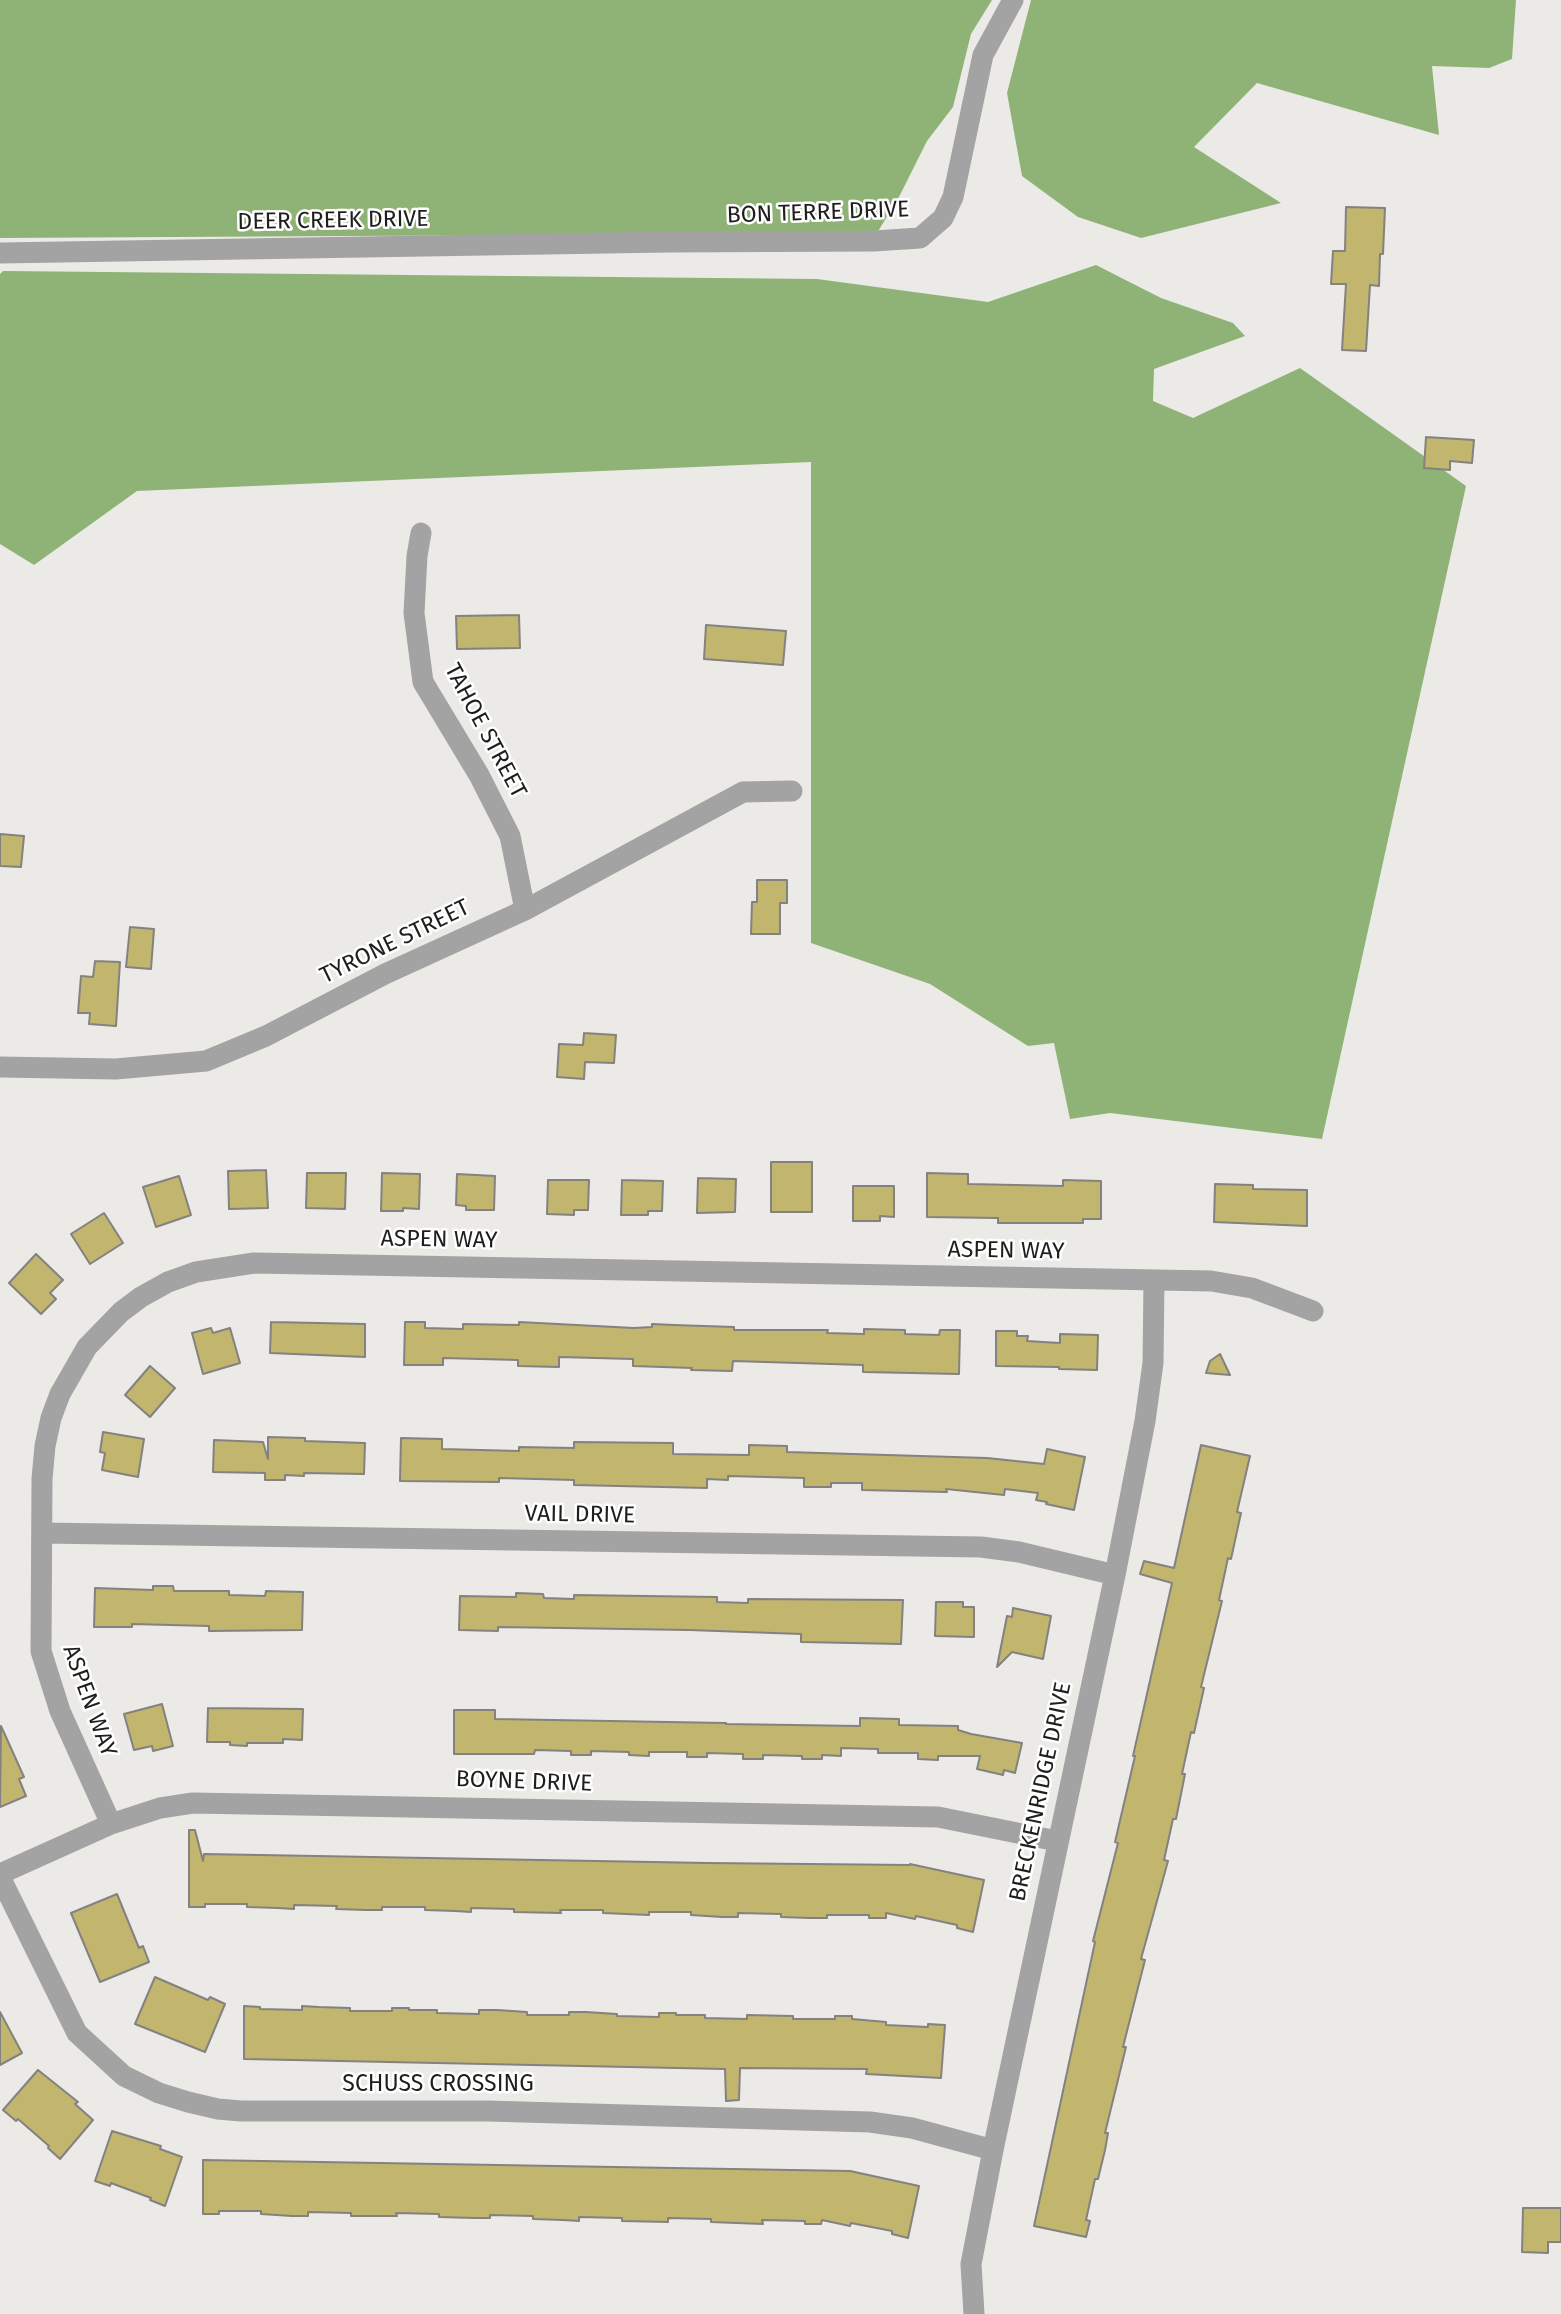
<!DOCTYPE html>
<html>
<head>
<meta charset="utf-8">
<style>
	body { margin:0 }
	canvas { display:block; background:#ebeae7 }
</style>
</head>
<body>
<canvas width="1561" height="2314"></canvas>
<script>
const g = document.querySelector('canvas').getContext('2d');
g.lineJoin = 'round';
function paint(path, color) { g.fillStyle = color; g.fill(path, 'evenodd'); }
const toPath = rows => new Path2D(rows.map(r => 'M' + r).join(''));
function strokePath(path, color, width, dash) { g.strokeStyle = color; g.lineWidth = width; g.lineCap = dash ? 'butt' : 'round'; g.setLineDash(dash || []); g.stroke(path); }
function label(font, color, halo, rows, align = 'center') {
  g.font = font + ' "Fira Sans",sans-serif'; g.lineWidth = 5; g.setLineDash([]); g.textBaseline = 'middle'; g.strokeStyle = halo; g.fillStyle = color; for (const [text, x, y, turn = 0] of rows) {
    g.save(); g.translate(x, y); g.rotate((+turn || 0) * Math.PI / 180); g.textAlign = isNaN(turn) ? turn : align; if (halo) g.strokeText(text, 0, 0); g.fillText(text, 0, 0); g.restore();
  }
}
paint(toPath([
	[0,0,992,0,971,34,953,107,927,141,900,195,877,233,0,238],
	[1031,0,1516,0,1512,59,1489,68,1432,66,1439,135,1257,83,1194,147,1281,203,1141,238,1078,217,1022,176,1007,93],
	[1096,265,1161,298,1233,323,1245,336,1154,369,1153,401,1193,418,1300,368,1466,486,1322,1139,1110,1113,1070,1119,1054,1043,1028,1046,930,984,811,943,811,462,137,491,34,565,0,544,0,274,3,271,817,279,988,302]
]), '#8fb377');
const building = toPath([
	[1346,207,1385,208,1383,254,1380,254,1379,286,1370,285,1366,351,1342,350,1346,284,1331,284,1333,251,1345,251,1346,207],
	[1426,437,1474,440,1472,463,1450,461,1450,470,1424,468,1426,437],
	[519,615,520,648,457,649,456,616,519,615],
	[706,625,786,631,783,665,704,659,706,625],
	[0,834,24,836,21,867,0,866,0,834],
	[757,880,787,880,787,903,780,903,780,934,751,934,752,902,757,902,757,880],
	[130,927,154,929,151,969,126,967,130,927],
	[95,961,120,962,116,1026,89,1024,90,1013,78,1013,81,976,93,977,95,961],
	[584,1033,616,1035,614,1063,585,1062,584,1079,557,1077,559,1044,583,1045,584,1033],
	[771,1162,812,1162,812,1212,771,1212,771,1162],
	[266,1170,268,1208,229,1209,228,1171,266,1170],
	[307,1173,346,1173,345,1209,306,1208,307,1173],
	[382,1173,420,1174,419,1209,403,1208,403,1211,381,1211,382,1173],
	[927,1173,968,1174,968,1184,1063,1186,1063,1180,1101,1181,1101,1219,1083,1219,1083,1223,998,1223,998,1218,927,1217,927,1173],
	[457,1174,495,1176,494,1210,466,1210,466,1206,456,1205,457,1174],
	[179,1176,191,1215,156,1227,143,1187,179,1176],
	[698,1178,736,1179,735,1212,697,1213,698,1178],
	[548,1180,589,1180,588,1210,574,1210,574,1215,547,1214,548,1180],
	[622,1180,663,1181,662,1211,648,1211,648,1215,621,1215,622,1180],
	[1215,1184,1253,1185,1253,1189,1307,1190,1307,1226,1214,1222,1215,1184],
	[853,1186,894,1186,894,1217,880,1216,880,1221,853,1221,853,1186],
	[104,1213,123,1243,90,1264,71,1234,104,1213],
	[36,1254,63,1280,50,1293,56,1299,41,1314,9,1283,36,1254],
	[271,1322,365,1324,365,1357,270,1353,271,1322],
	[405,1322,425,1322,425,1328,463,1329,463,1324,519,1325,519,1322,634,1328,652,1327,652,1324,674,1325,734,1327,734,1330,828,1330,827,1333,864,1334,864,1329,905,1330,905,1334,939,1335,940,1330,960,1330,959,1374,863,1372,863,1365,733,1361,732,1371,691,1370,692,1368,633,1366,633,1359,559,1357,559,1367,518,1366,518,1360,443,1358,443,1365,404,1365,405,1322],
	[211,1328,213,1333,230,1328,240,1363,203,1374,192,1333,211,1328],
	[996,1331,1017,1331,1017,1336,1028,1336,1027,1341,1060,1343,1060,1334,1098,1335,1097,1370,1059,1369,1059,1367,996,1366,996,1331],
	[1220,1354,1230,1375,1206,1373,1210,1361,1220,1354],
	[150,1366,175,1388,150,1417,125,1395,150,1366],
	[103,1432,144,1439,138,1477,102,1470,105,1453,100,1452,103,1432],
	[268,1437,305,1438,305,1441,365,1443,364,1474,304,1473,304,1476,285,1475,285,1480,265,1480,265,1473,213,1472,214,1440,263,1442,268,1459,268,1437],
	[401,1438,442,1439,442,1449,519,1451,519,1447,574,1448,574,1442,673,1443,673,1454,749,1455,749,1445,787,1446,787,1452,987,1458,1044,1464,1047,1449,1085,1457,1074,1510,1046,1504,1047,1502,1036,1500,1038,1493,1005,1489,1004,1495,946,1489,947,1492,862,1490,862,1483,831,1483,831,1487,804,1487,804,1478,728,1476,728,1480,707,1479,707,1488,574,1485,574,1480,499,1478,499,1482,400,1481,401,1438],
	[1201,1445,1250,1456,1237,1512,1241,1513,1231,1559,1228,1558,1219,1600,1222,1601,1201,1687,1204,1688,1194,1733,1191,1732,1182,1774,1185,1774,1176,1819,1173,1819,1164,1860,1168,1861,1141,1959,1145,1960,1123,2047,1126,2047,1105,2133,1108,2133,1105,2150,1098,2179,1095,2179,1086,2220,1090,2221,1086,2237,1034,2226,1095,1942,1093,1941,1118,1843,1115,1842,1135,1756,1133,1756,1172,1583,1140,1574,1144,1561,1174,1568,1201,1445],
	[153,1586,173,1586,174,1591,229,1591,229,1595,265,1596,266,1591,303,1592,302,1630,209,1631,209,1626,132,1624,132,1627,94,1627,95,1588,153,1590,153,1586],
	[516,1593,543,1594,544,1598,574,1599,574,1595,717,1597,717,1602,748,1603,748,1599,903,1600,901,1644,801,1642,801,1634,689,1630,498,1627,498,1631,459,1630,460,1596,516,1597,516,1593],
	[936,1602,963,1602,963,1607,974,1607,974,1637,935,1636,936,1602],
	[1013,1608,1051,1616,1043,1659,1012,1652,997,1667,1007,1616,1012,1617,1013,1608],
	[162,1704,173,1746,153,1751,152,1746,134,1750,124,1714,162,1704],
	[208,1708,303,1709,302,1740,283,1739,283,1743,247,1743,247,1746,230,1745,230,1742,207,1742,208,1708],
	[454,1710,495,1710,495,1719,726,1723,726,1724,860,1726,860,1718,899,1719,899,1725,958,1726,958,1730,971,1734,1022,1743,1015,1773,1004,1770,1003,1775,977,1769,980,1756,938,1756,938,1760,918,1759,918,1753,878,1753,878,1749,841,1748,841,1756,822,1755,822,1759,802,1759,802,1756,763,1755,763,1759,743,1759,743,1754,707,1753,707,1757,687,1757,687,1752,649,1752,649,1756,629,1755,629,1752,591,1751,591,1755,571,1755,571,1751,535,1750,534,1754,454,1754,454,1710],
	[1,1726,24,1777,19,1779,26,1796,0,1807,1,1726],
	[189,1830,195,1830,203,1861,204,1854,708,1863,910,1865,910,1864,984,1880,973,1932,957,1928,957,1925,916,1916,915,1919,886,1913,886,1918,869,1918,869,1915,827,1915,827,1918,810,1918,781,1917,781,1914,738,1913,738,1917,722,1917,691,1915,691,1912,649,1912,649,1915,603,1913,603,1910,560,1910,561,1913,514,1912,514,1909,471,1908,471,1912,455,1911,425,1910,425,1907,382,1907,382,1910,366,1910,336,1909,337,1906,294,1905,294,1909,278,1908,247,1907,247,1904,205,1904,205,1907,189,1907,189,1830],
	[117,1894,139,1948,143,1946,149,1962,100,1982,71,1913,117,1894],
	[155,1977,208,2000,210,1997,225,2004,205,2052,135,2024,155,1977],
	[244,2006,260,2007,260,2009,302,2010,302,2006,319,2007,350,2008,350,2011,392,2011,392,2008,409,2008,409,2010,437,2010,437,2013,479,2014,479,2010,497,2010,527,2012,527,2015,569,2015,569,2012,586,2012,617,2014,617,2016,659,2017,659,2013,676,2013,676,2015,705,2015,705,2018,747,2019,747,2015,793,2016,793,2019,835,2019,835,2016,852,2016,852,2019,886,2022,886,2025,928,2027,928,2024,945,2025,941,2078,866,2074,867,2069,740,2068,739,2100,726,2101,725,2069,244,2059,244,2006],
	[0,2012,22,2053,0,2065,0,2012],
	[38,2070,78,2102,75,2104,93,2120,60,2159,48,2148,49,2146,18,2119,16,2121,3,2110,38,2070],
	[112,2131,161,2146,160,2149,182,2157,165,2206,150,2200,151,2198,111,2183,110,2186,95,2181,112,2131],
	[203,2160,850,2171,919,2186,908,2238,892,2234,892,2231,851,2223,850,2226,822,2220,821,2224,805,2224,805,2221,762,2220,763,2224,711,2222,711,2219,668,2218,668,2222,622,2221,622,2218,579,2217,579,2221,563,2220,533,2219,533,2216,490,2215,490,2218,474,2218,439,2217,439,2214,396,2213,397,2216,351,2216,351,2213,308,2212,308,2216,292,2216,261,2214,261,2211,219,2211,219,2214,203,2214,203,2160],
	[1523,2208,1561,2208,1561,2242,1548,2242,1548,2253,1522,2252,1523,2208]
]);
paint(building, '#c2b56e');
strokePath(building, '#838280', 2);
strokePath(toPath([
	[0,253,668,242,874,241,920,238,943,218,953,197,983,55,1013,0],
	[421,533,417,556,414,613,423,682,479,775,510,836,525,910],
	[0,1067,116,1069,206,1061,266,1036,385,974,525,910,743,792,792,791],
	[42,1533,981,1547,1019,1552,1115,1575],
	[111,1824,60,1711,41,1651,42,1479,45,1446,51,1418,60,1394,87,1347,121,1312,141,1297,168,1282,196,1272,254,1263,1211,1281,1252,1288,1313,1311],
	[0,1874,111,1824,160,1808,193,1803,938,1817,1057,1841],
	[0,1877,77,2033,124,2076,159,2093,188,2102,218,2109,241,2111,488,2111,870,2122,912,2128,993,2150],
	[974,2314,971,2264,993,2150,1115,1575,1145,1421,1153,1363,1154,1280]
]), '#a4a3a3', 21);
label('23px', '#1e1e1d', '#fff', [
	["BON TERRE DRIVE",818,213,-2],
	["DEER CREEK DRIVE",333,221,-1],
	["TAHOE STREET",485,731,62],
	["TYRONE STREET",395,942,-26],
	["ASPEN WAY",439,1240,1],
	["ASPEN WAY",1006,1251,1],
	["VAIL DRIVE",580,1515,1],
	["ASPEN WAY",89,1701,70],
	["BOYNE DRIVE",524,1782,2],
	["BRECKENRIDGE DRIVE",1041,1792,-78],
	["SCHUSS CROSSING",438,2085]
]);
</script>
</body>
</html>
